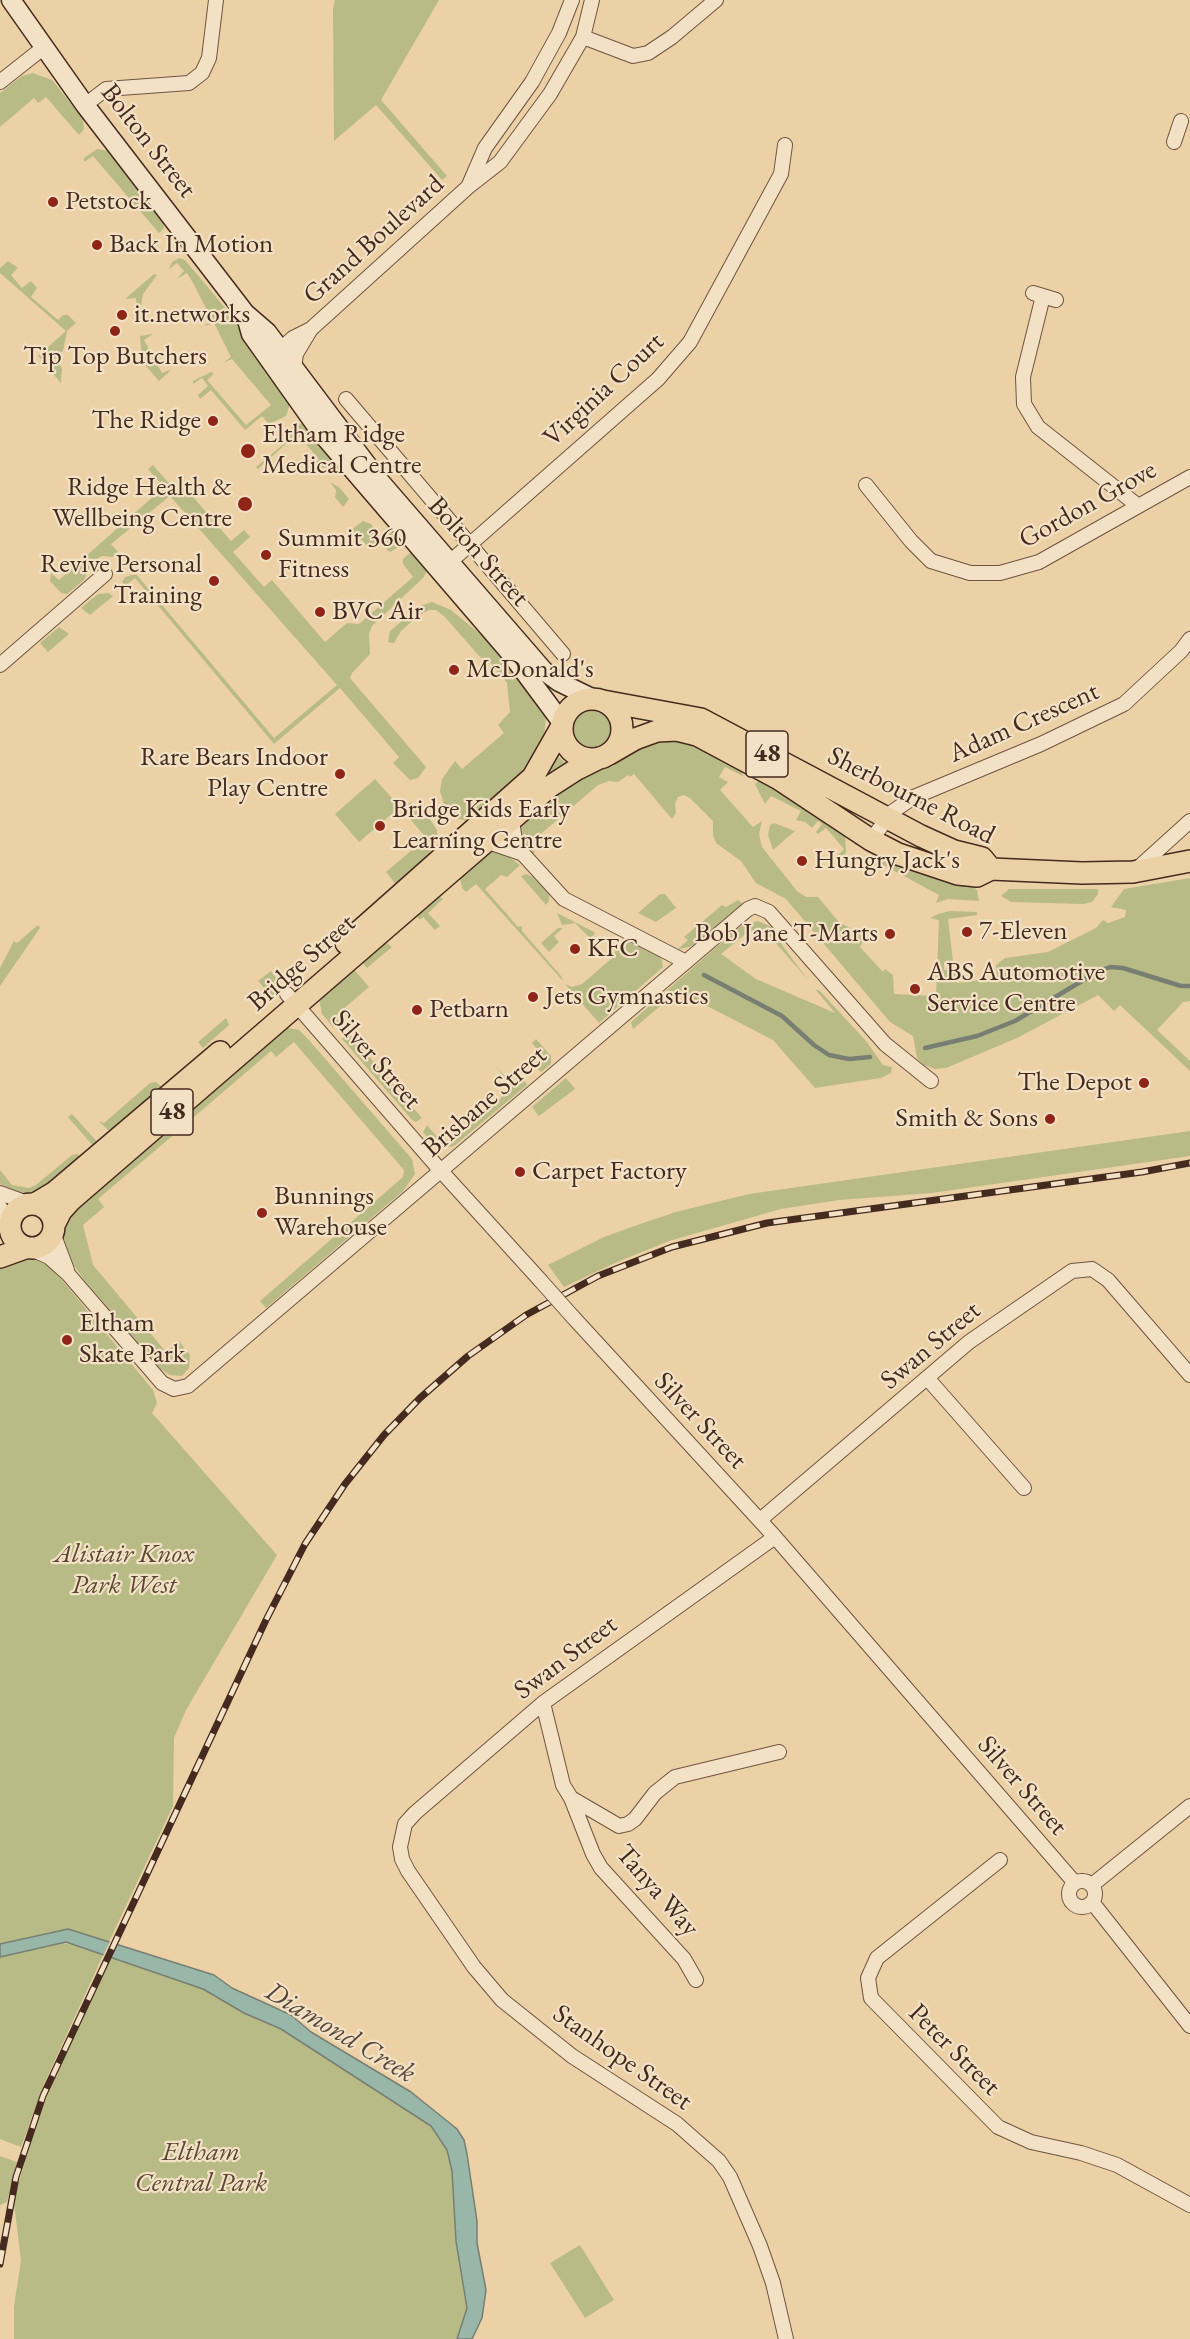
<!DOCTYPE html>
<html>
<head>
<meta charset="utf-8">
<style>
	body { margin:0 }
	canvas { display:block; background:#ecd1a6 }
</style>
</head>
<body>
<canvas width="1190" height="2339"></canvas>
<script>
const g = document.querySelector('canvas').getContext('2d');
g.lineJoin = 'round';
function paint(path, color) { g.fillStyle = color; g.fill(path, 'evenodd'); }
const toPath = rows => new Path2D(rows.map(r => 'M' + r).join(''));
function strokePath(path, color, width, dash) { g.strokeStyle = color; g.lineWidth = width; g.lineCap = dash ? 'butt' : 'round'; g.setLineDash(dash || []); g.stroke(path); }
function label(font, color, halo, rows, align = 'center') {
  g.font = font + ' "EB Garamond",serif'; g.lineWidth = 4.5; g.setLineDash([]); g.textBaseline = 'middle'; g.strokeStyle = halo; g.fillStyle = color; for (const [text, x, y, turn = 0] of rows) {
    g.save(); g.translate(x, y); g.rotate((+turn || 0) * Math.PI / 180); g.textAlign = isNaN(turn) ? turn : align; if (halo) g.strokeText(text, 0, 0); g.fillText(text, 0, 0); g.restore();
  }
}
paint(toPath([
	[335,0,439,0,381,100,447,176,442,180,376,105,334,141,333,10],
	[33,73,52,80,83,119,84,129,79,135,46,97,38,103,34,98,0,127,0,93,22,76],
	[97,149,108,151,163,222,164,228,159,233,93,156,84,162,84,158],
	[179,258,185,260,236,321,263,360,263,369,290,404,286,416,269,424,262,416,245,430,211,390,200,399,198,395,208,386,202,378,193,384,193,381,211,372,214,374,207,380,246,425,271,405,232,359,223,363,231,357,214,323,204,326,212,320,193,283,187,273,177,279,184,271,177,263,169,269,172,262],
	[8,261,18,268,11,275,22,288,31,281,37,288,31,297,58,320,63,315,68,315,76,323,67,331,63,351,54,359,49,352,41,359,38,356,66,331,0,273,0,268],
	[154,274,157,275,143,294,140,312,137,312,136,298,125,299],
	[153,334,144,340,162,373,172,369,159,381,142,361,140,336],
	[56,361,62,368,61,383,48,368],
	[303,423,307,424,343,471,313,466,319,459,297,434,258,469,256,467,285,443,278,435],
	[153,465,175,490,182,484,231,541,244,530,250,537,233,552,264,587,272,580,325,642,347,623,359,624,413,577,403,564,403,559,413,550,427,569,424,577,372,626,369,634,370,654,352,673,350,678,426,767,418,778,410,780,393,763,399,757,340,688,274,744,135,578,125,586,122,582,125,577,136,574,274,738,337,685,170,496,111,544,118,552,112,557,102,556,93,561,84,580,67,594,61,593,50,581,51,573,59,580,164,487,148,469],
	[330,482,339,487,349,499,343,507,335,497,336,490],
	[363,521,371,524,377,532,376,548,368,547,352,529],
	[394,529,407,542,390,552,386,549,388,535],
	[108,593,113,596,90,615,81,608,98,594],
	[432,602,451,610,507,656,546,715,544,739,534,763,468,821,459,819,445,808,440,791,442,779,455,761,462,769,504,733,498,725,510,712,507,683,489,661,480,657,445,617,436,610,429,610,418,616,401,631,394,643,388,642,390,631,420,606],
	[59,627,69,634,48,652,40,643],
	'574 729a19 19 0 1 1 38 0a19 19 0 1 1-38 0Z',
	[678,737,739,765,743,776,725,767,719,777,728,782,720,790,753,827,762,821,759,834,762,847,797,891,806,897,818,897,839,922,866,937,860,947,883,972,885,969,893,975,894,994,936,996,939,920,930,918,938,914,950,911,977,912,977,915,948,919,953,961,944,962,944,970,955,969,957,983,997,978,996,965,1005,958,1048,952,1096,928,1103,920,1108,923,1125,917,1126,910,1111,907,1124,889,1190,878,1190,1001,1183,1002,1157,1030,1190,1061,1190,1071,1120,1005,1114,1011,1098,995,1017,1038,946,1068,935,1069,924,1065,917,1058,913,1036,890,1022,786,899,756,883,741,861,716,843,713,835,713,821,690,798,684,795,678,797,675,804,676,813,672,819,634,774,630,777,628,775,618,782,609,781,598,785,529,844,535,852,533,854,520,840,519,828,547,797,591,772,613,766,640,745],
	[557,755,566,764,548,780,548,772],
	[762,778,845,834,846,852,844,856,837,856,844,849,826,828,818,834,816,832,822,824,818,821,812,828,805,822,796,820,801,811,771,796,765,804,755,784],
	[375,779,400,807,359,842,335,814],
	[411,802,429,818,437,830,437,839,430,852,398,887,386,872,426,838,402,809],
	[774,823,795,831,773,850,768,835,770,825],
	[494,846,520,865,507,877,501,875,485,889,518,927,522,926,522,931,561,976,563,981,476,884,466,892,462,888,459,873],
	[880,856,972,885,977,890,979,901,948,899,936,903,939,895,878,862,872,871,869,862],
	[526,874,533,877,549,894,549,901,546,905,521,876],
	[1009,889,1098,889,1098,894,1092,902,1083,904,1011,902,1001,896],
	[660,894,665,894,676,908,656,922,638,913],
	[437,895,443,899,428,913,440,926,435,930,423,917,420,920,413,912],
	[738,900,743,904,692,946,677,950,688,940,684,937,722,905,726,907],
	[557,913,594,932,595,934,590,938,575,923,562,925],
	[758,921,774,928,782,945,808,980,767,933,748,932,721,954,756,979,835,1013,815,989,820,991,866,1041,883,1065,892,1067,891,1073,881,1078,815,1088,773,1040,678,991,633,1029,631,1022,713,950,741,926],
	[38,925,40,928,0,986,0,968,14,941,17,943],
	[558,928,563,928,554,936,559,942,549,952,541,943],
	[381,939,392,947,367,968,360,960],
	[629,939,661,956,663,967,599,1023,565,984,572,987,582,984,611,959,620,943],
	[352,967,369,987,335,1016,340,1023,333,1027,322,1014,319,998],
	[271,971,284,989,273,998,258,981],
	[226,1018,229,1025,203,1048,198,1042],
	[283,1027,299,1030,308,1039,412,1159,415,1174,403,1191,266,1308,260,1301,403,1177,404,1170,294,1042,276,1057,271,1051,187,1123,184,1114],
	[347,1031,422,1118,416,1122,412,1120,342,1039],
	[536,1039,551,1056,551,1064,541,1072,533,1065,543,1056,532,1043],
	[496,1066,511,1083,521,1075,527,1085,454,1146,443,1148,433,1144,423,1132,427,1125,439,1139,451,1141,512,1088],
	[566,1078,575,1089,539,1116,532,1107],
	[156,1082,163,1088,117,1132,108,1130,99,1121,104,1123,150,1083],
	[72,1114,73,1115,100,1145,94,1147,68,1117],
	[172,1129,177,1132,98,1199,104,1207,83,1225,93,1265,166,1352,179,1341,190,1355,189,1368,182,1376,170,1375,159,1368,85,1281,68,1257,60,1231,62,1219,164,1130],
	[1190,1131,1190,1156,932,1193,839,1200,781,1209,669,1241,615,1263,564,1287,548,1265,604,1237,640,1224,676,1212,749,1194],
	[78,1154,82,1163,29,1196,0,1184,0,1170,12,1185,29,1188,36,1185,72,1155],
	[21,1255,39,1258,52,1268,153,1390,157,1403,152,1413,277,1555,186,1710,174,1738,173,1806,109,1942,82,1933,58,1931,0,1944,0,1264],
	[57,1942,78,1946,103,1955,45,2082,21,2147,0,2139,0,1957],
	[114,1949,280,2015,451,2140,471,2272,464,2339,14,2339,14,2306,21,2261,14,2203,17,2188,40,2112],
	[0,2156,17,2162,7,2202,0,2205],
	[580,2245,614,2300,585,2318,550,2263]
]), '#b8bb86');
const water = toPath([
	[68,1929,214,1975,232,1988,291,2015,311,2032,411,2092,457,2129,464,2140,467,2154,477,2221,477,2243,486,2290,482,2318,472,2339,457,2339,467,2308,456,2241,452,2171,447,2150,431,2126,281,2029,244,2013,203,1989,66,1942,0,1957,0,1944,68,1929]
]);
paint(water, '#99b7a9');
strokePath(water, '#777f72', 1.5);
paint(toPath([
	[111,1939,118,1941,109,1960,102,1958]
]), '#ecd1a6');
strokePath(toPath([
	[704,975,782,1016,814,1045,829,1055,849,1059,870,1057],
	[925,1048,977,1036,1015,1021,1097,972,1110,967,1123,968,1181,986,1190,986]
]), '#777f72', 4.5);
const minor = toPath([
	[583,37,633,56,648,53,672,37,716,0],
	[0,82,43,48],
	[85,105,106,89,189,83,202,73,209,58,216,0],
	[1174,142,1181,121],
	[469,185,485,148,532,82,559,33,572,0],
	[1033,293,1056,300],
	[1043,296,1023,377,1024,404,1038,427,1137,505],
	[274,355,293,338,311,329],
	[294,368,296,354,311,329,468,187,500,162,550,94,583,37,592,0],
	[346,399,563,654],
	[866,485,911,541,931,561,970,573,1000,573,1039,562,1190,477],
	[443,568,658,379,690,342,781,174,785,145],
	[0,665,105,574],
	[512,821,515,840,523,854,564,899,686,962],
	[871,840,892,812,914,797,1041,744,1124,704,1181,651,1190,639],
	[488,842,523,854],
	[1137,869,1190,821],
	[287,994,441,1171,540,1280],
	[0,1193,30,1204],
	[0,1207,9,1223],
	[53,1233,67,1270],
	[31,1249,49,1257,68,1274,162,1383,174,1389,188,1386,748,909,755,906,769,912,885,1044,931,1081],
	[572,1316,775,1537,1075,1883],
	[928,1379,1024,1488],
	[760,1520,969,1342,1072,1271,1092,1269,1108,1280,1190,1375],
	[775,1537,543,1703,415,1813,405,1824,400,1847,402,1859,408,1871,474,1967,502,2000,572,2056,677,2124,719,2161,730,2177,760,2246,773,2283,786,2339],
	[543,1703,563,1785,571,1798,619,1826,628,1824,635,1819,655,1793,675,1777,779,1752],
	[571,1798,593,1854,601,1868,684,1959,696,1980],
	[1000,1860,877,1958,868,1978,871,1998,998,2127,1031,2142,1081,2153,1117,2165,1190,2205],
	'1069 1894a13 13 0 1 1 26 0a13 13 0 1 1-26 0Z',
	[1092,1885,1190,1806],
	[1092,1902,1190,2026]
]);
const secondary = toPath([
	[11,0,85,105,245,313,267,332,377,478,544,671,559,682,594,699],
	[245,313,251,334,322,434,511,654,563,724]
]);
const primary = toPath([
	'562 729a30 30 0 1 1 60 0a30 30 0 1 1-60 0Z',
	[603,701,701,719,921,836,954,851,982,858,991,869],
	[609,754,635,739,657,731,677,730,697,735,779,779,871,840,898,854,958,874,977,876,991,869,1082,873,1133,872,1190,861],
	[346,943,533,777,562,726],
	'10 1226a22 22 0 1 1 44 0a22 22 0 1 1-44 0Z',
	[35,1204,55,1192,220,1052],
	[54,1225,61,1211,71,1200,549,787,577,769,599,758],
	[0,1257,25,1248]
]);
strokePath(minor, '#6f5441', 16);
strokePath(secondary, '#452a1f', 21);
strokePath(primary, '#452a1f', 24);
strokePath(minor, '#f3e1c5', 14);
strokePath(secondary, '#f3e1c5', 18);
strokePath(primary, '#ecd1a6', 21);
const rail = toPath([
	[0,2264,16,2177,43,2096,266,1620,305,1544,345,1484,384,1435,420,1398,468,1356,526,1315,598,1276,672,1247,767,1223,1142,1172,1190,1163]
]);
strokePath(rail, '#452a1f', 7);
strokePath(rail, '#f3e1c5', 4.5, [14]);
const minorBridge = toPath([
	[540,1280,572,1316]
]);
strokePath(minorBridge, '#6f5441', 16, []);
strokePath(minorBridge, '#f3e1c5', 14);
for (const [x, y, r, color] of [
	[53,202,6,"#8f2418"],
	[97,245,6,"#8f2418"],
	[122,315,6,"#8f2418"],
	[115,331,6,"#8f2418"],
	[213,421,6,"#8f2418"],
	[248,451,8,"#8f2418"],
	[245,504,8,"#8f2418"],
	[266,555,6,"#8f2418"],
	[214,581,6,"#8f2418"],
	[320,612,6,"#8f2418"],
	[454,670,6,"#8f2418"],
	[340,774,6,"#8f2418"],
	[380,826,6,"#8f2418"],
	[802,861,6,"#8f2418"],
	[967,932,6,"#8f2418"],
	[890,934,6,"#8f2418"],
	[575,949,6,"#8f2418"],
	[915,989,6,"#8f2418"],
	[533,997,6,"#8f2418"],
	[417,1010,6,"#8f2418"],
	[1144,1083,6,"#8f2418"],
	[1050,1119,6,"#8f2418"],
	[520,1172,6,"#8f2418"],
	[262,1213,6,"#8f2418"],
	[67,1340,6,"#8f2418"]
]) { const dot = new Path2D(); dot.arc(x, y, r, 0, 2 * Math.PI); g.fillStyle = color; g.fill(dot); strokePath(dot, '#f3e1c5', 2); }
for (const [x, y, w] of [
	[767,754,42],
	[172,1112,42]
]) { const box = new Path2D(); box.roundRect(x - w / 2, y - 23, w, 46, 4.5); g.fillStyle = '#f3e1c5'; g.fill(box); strokePath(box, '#452a1f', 1.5); }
label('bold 26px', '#452a1f', null, [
	["48",767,754],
	["48",172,1112]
]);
label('27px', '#452a1f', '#f3e1c5', [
	["Bolton Street",148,141,52],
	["Grand Boulevard",374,240,-42],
	["Virginia Court",604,390,-43],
	["Gordon Grove",1088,505,-29],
	["Bolton Street",478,552,48],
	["Adam Crescent",1024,723,-24],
	["Sherbourne Road",911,796,27],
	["Bridge Street",302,963,-41],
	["Silver Street",376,1060,49],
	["Brisbane Street",485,1102,-41],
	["Swan Street",931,1346,-40],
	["Silver Street",700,1421,47],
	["Swan Street",566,1658,-37],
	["Silver Street",1022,1786,49],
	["Tanya Way",657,1891,49],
	["Peter Street",954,2050,45],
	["Stanhope Street",622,2058,35]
]);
label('27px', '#452a1f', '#f3e1c5', [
	["Petstock",65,202],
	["Back In Motion",109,245],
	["it.networks",134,315],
	["Tip Top Butchers",115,357,"center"],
	["The Ridge",201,421,"right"],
	["Eltham Ridge",262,435],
	["Medical Centre",262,466],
	["Ridge Health &",232,488,"right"],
	["Wellbeing Centre",232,519,"right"],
	["Summit 360",278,539],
	["Fitness",278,570],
	["Revive Personal",202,565,"right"],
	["Training",202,596,"right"],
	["BVC Air",332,612],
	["McDonald's",466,670],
	["Rare Bears Indoor",328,758,"right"],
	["Play Centre",328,789,"right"],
	["Bridge Kids Early",392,810],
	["Learning Centre",392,841],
	["Hungry Jack's",814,861],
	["7-Eleven",979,932],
	["Bob Jane T-Marts",878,934,"right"],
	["KFC",587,949],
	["ABS Automotive",927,973],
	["Service Centre",927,1004],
	["Jets Gymnastics",545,997],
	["Petbarn",429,1010],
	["The Depot",1132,1083,"right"],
	["Smith & Sons",1038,1119,"right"],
	["Carpet Factory",532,1172],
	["Bunnings",274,1197],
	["Warehouse",274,1228],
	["Eltham",79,1324],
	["Skate Park",79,1355]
], 'left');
label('italic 27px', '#5c4734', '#f3e1c5', [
	["Alistair Knox",124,1555],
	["Park West",124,1586],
	["Eltham",201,2153],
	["Central Park",201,2184]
]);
label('italic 28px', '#56463b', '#f3e1c5', [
	["Diamond Creek",340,2033,31]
]);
</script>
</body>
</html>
